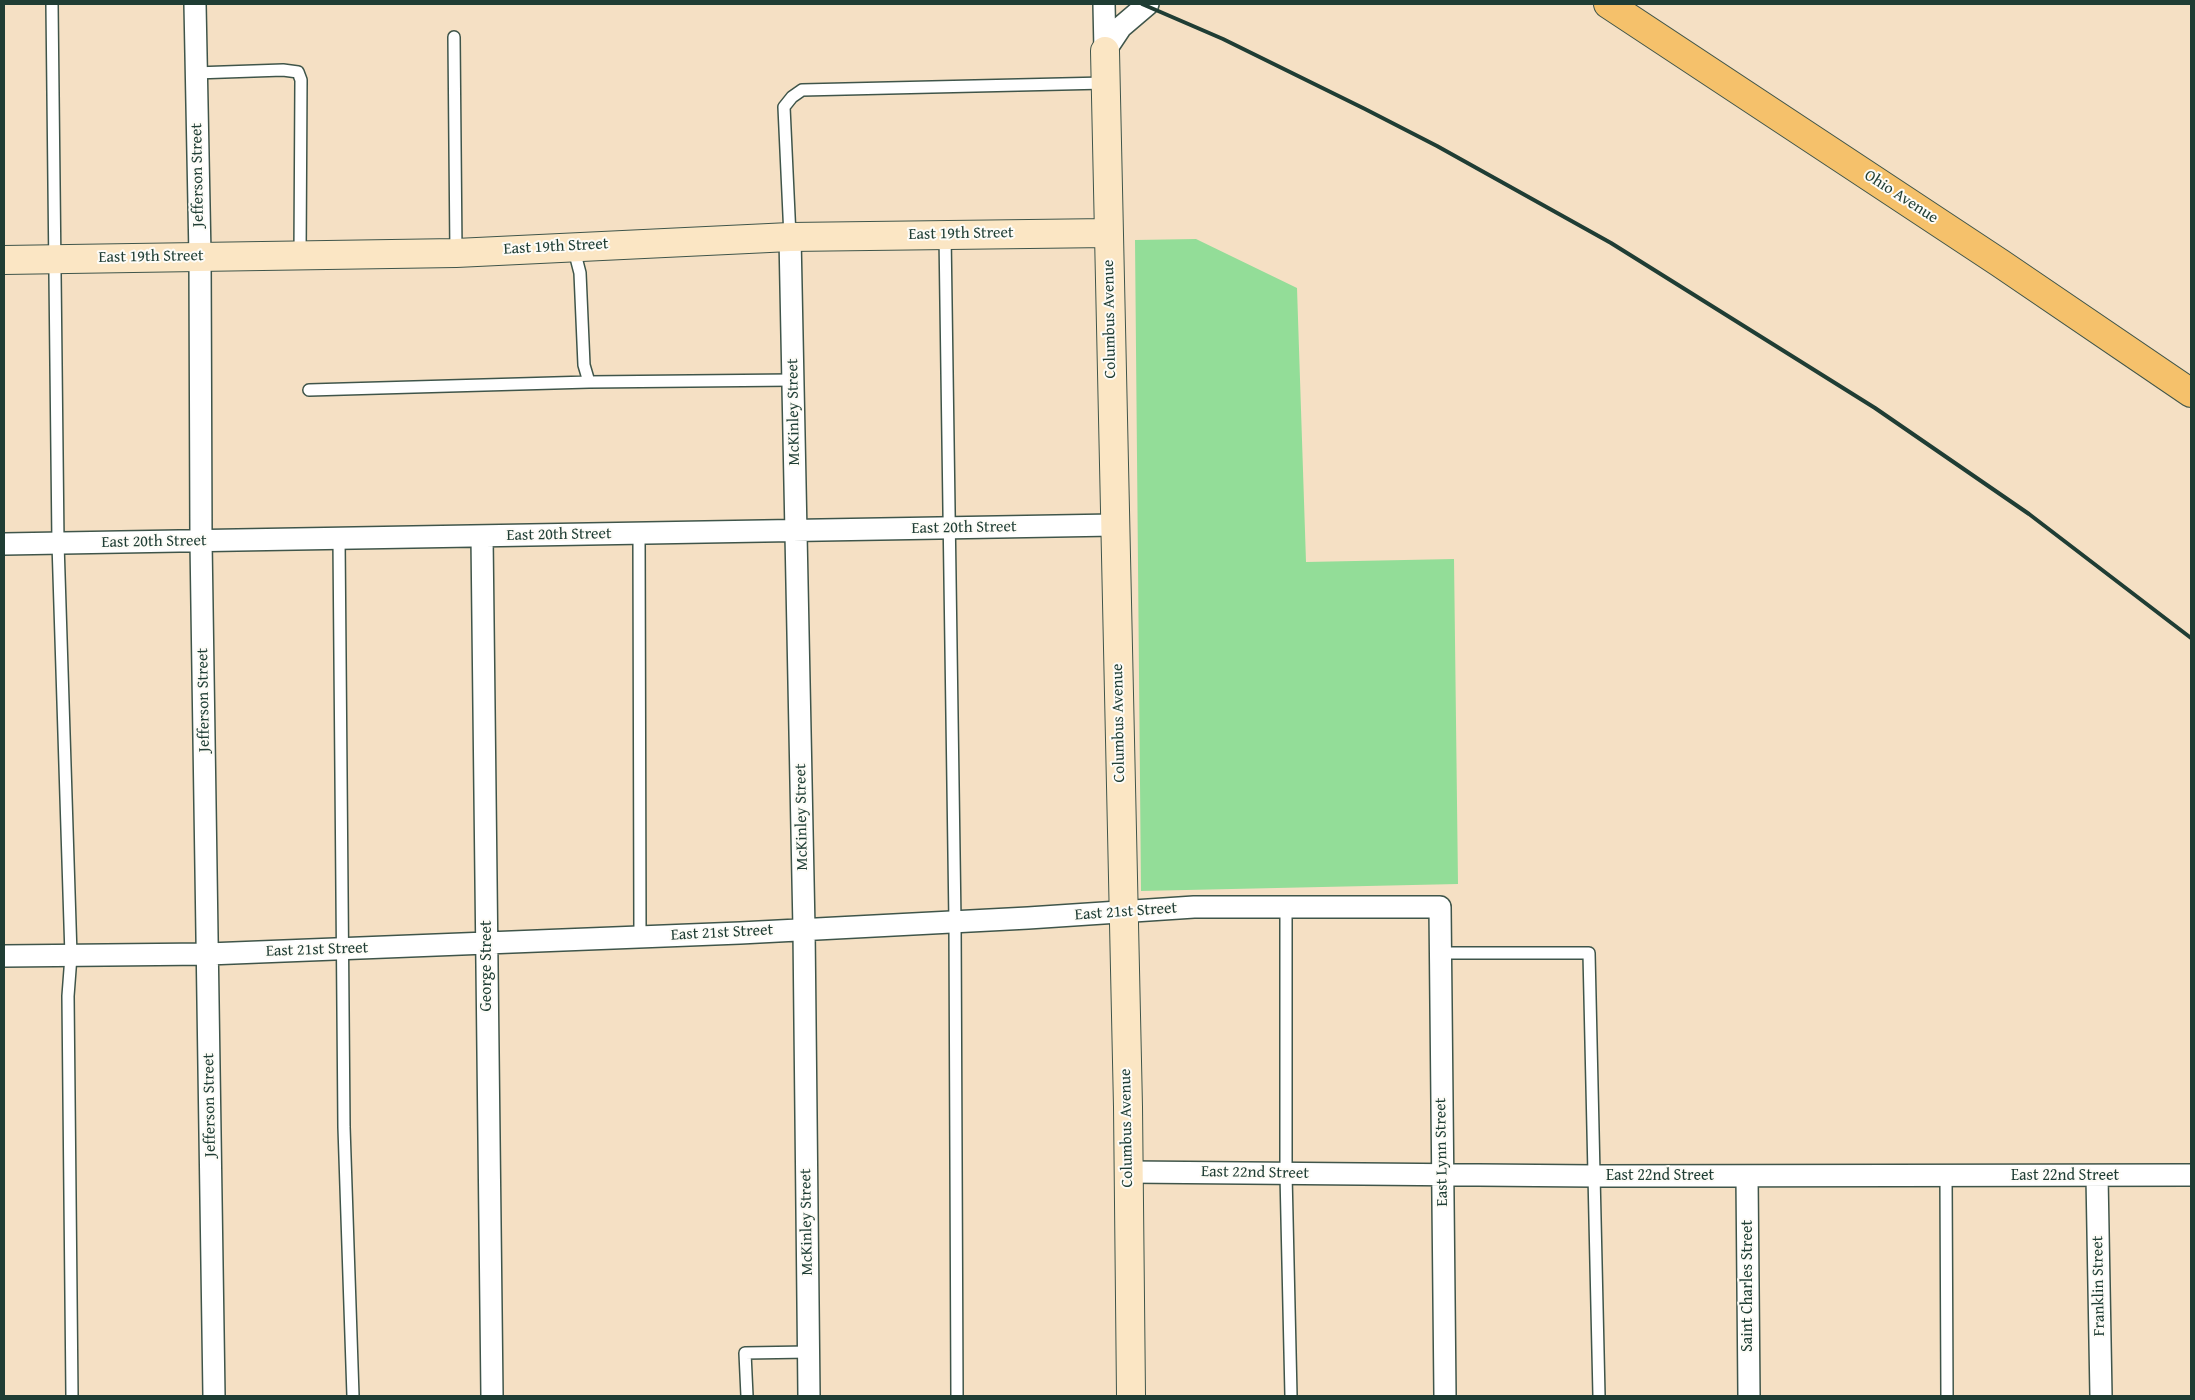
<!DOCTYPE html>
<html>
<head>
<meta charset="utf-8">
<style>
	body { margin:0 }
	#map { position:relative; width:2195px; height:1400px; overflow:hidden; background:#f5e0c4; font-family:"Gentium Book Plus",serif }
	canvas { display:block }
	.frame { position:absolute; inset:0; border:5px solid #1f3d34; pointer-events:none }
</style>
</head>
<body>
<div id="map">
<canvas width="2195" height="1400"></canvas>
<div class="frame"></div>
</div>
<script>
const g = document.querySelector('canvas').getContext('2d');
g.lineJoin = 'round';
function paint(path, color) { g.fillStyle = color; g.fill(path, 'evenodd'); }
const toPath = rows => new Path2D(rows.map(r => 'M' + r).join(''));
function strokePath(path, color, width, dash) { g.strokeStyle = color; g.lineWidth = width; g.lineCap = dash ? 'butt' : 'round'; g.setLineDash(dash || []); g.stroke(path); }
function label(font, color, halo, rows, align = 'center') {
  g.font = font + ' "Gentium Book Plus",serif'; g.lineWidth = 4; g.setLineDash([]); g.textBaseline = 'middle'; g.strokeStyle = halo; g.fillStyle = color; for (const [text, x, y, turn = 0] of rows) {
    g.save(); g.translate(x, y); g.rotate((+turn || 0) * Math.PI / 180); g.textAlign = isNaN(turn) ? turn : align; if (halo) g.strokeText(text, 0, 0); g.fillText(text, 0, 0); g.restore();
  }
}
paint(toPath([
	[1196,239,1297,288,1306,562,1454,559,1458,884,1141,891,1135,240]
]), '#93dd98');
const lane = toPath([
	[52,4,58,543,71,956,68,996,72,1396],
	[454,37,456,253],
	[195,73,283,70,298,72,301,80,300,256],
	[945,234,955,922,957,1396],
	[790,237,784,107,792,97,802,90,1105,83],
	[573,246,580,273,584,365,589,382],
	[309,390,589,382,793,380],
	[639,533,640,937],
	[339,539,344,1127,353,1396],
	[1286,907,1286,1174,1291,1396],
	[1440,953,1589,953,1599,1396],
	[1946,1176,1947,1396],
	[747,1396,745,1353,809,1352]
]);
const street = toPath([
	[195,4,200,256,201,541,214,1396],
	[1104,4,1105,51],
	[1105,51,1121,27,1148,4],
	[790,237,804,929,809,1396],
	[482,536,492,1396],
	[4,544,1114,525],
	[4,956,208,954,740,933,1028,918,1194,907,1440,907,1445,1396],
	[1128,1172,1595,1176,2191,1175],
	[1747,1176,1749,1396],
	[2097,1176,2101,1396]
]);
const secondary = toPath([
	[1105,51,1128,1107,1131,1396],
	[4,260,456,253,790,237,1108,233]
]);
const primary = toPath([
	[1608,4,2000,263,2191,393]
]);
strokePath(lane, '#3f554a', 14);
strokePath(street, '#3f554a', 24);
strokePath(secondary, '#3f554a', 30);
strokePath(primary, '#3f554a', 30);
strokePath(lane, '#fff', 11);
strokePath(street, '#fff', 21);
strokePath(secondary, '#fbe6c4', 28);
strokePath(primary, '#f5c16b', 28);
strokePath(toPath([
	[1142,4,1223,39,1365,109,1437,146,1611,243,1875,408,2029,514,2191,638]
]), '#1f3d34', 4);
label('16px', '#1f3d34', '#fdfcf7', [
	["Jefferson Street",198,175,-91],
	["Ohio Avenue",1901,197,33],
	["East 19th Street",961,234,-1],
	["East 19th Street",556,247,-3],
	["East 19th Street",151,257,-1],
	["Columbus Avenue",1110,319,-91],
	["McKinley Street",794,412,-91],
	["East 20th Street",964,528,-1],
	["East 20th Street",559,535,-1],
	["East 20th Street",154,542,-1],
	["Jefferson Street",204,700,-91],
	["Columbus Avenue",1119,723,-91],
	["McKinley Street",802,817,-91],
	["East 21st Street",1126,912,-4],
	["East 21st Street",722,933,-3],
	["East 21st Street",317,950,-2],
	["George Street",487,966,-90],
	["Jefferson Street",210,1105,-91],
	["Columbus Avenue",1127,1128,-91],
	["East Lynn Street",1442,1152,-91],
	["East 22nd Street",1255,1173,1],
	["East 22nd Street",1660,1176],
	["East 22nd Street",2065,1176],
	["McKinley Street",807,1222,-91],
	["Saint Charles Street",1748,1286,-90],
	["Franklin Street",2099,1286,-91]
]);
</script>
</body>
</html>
